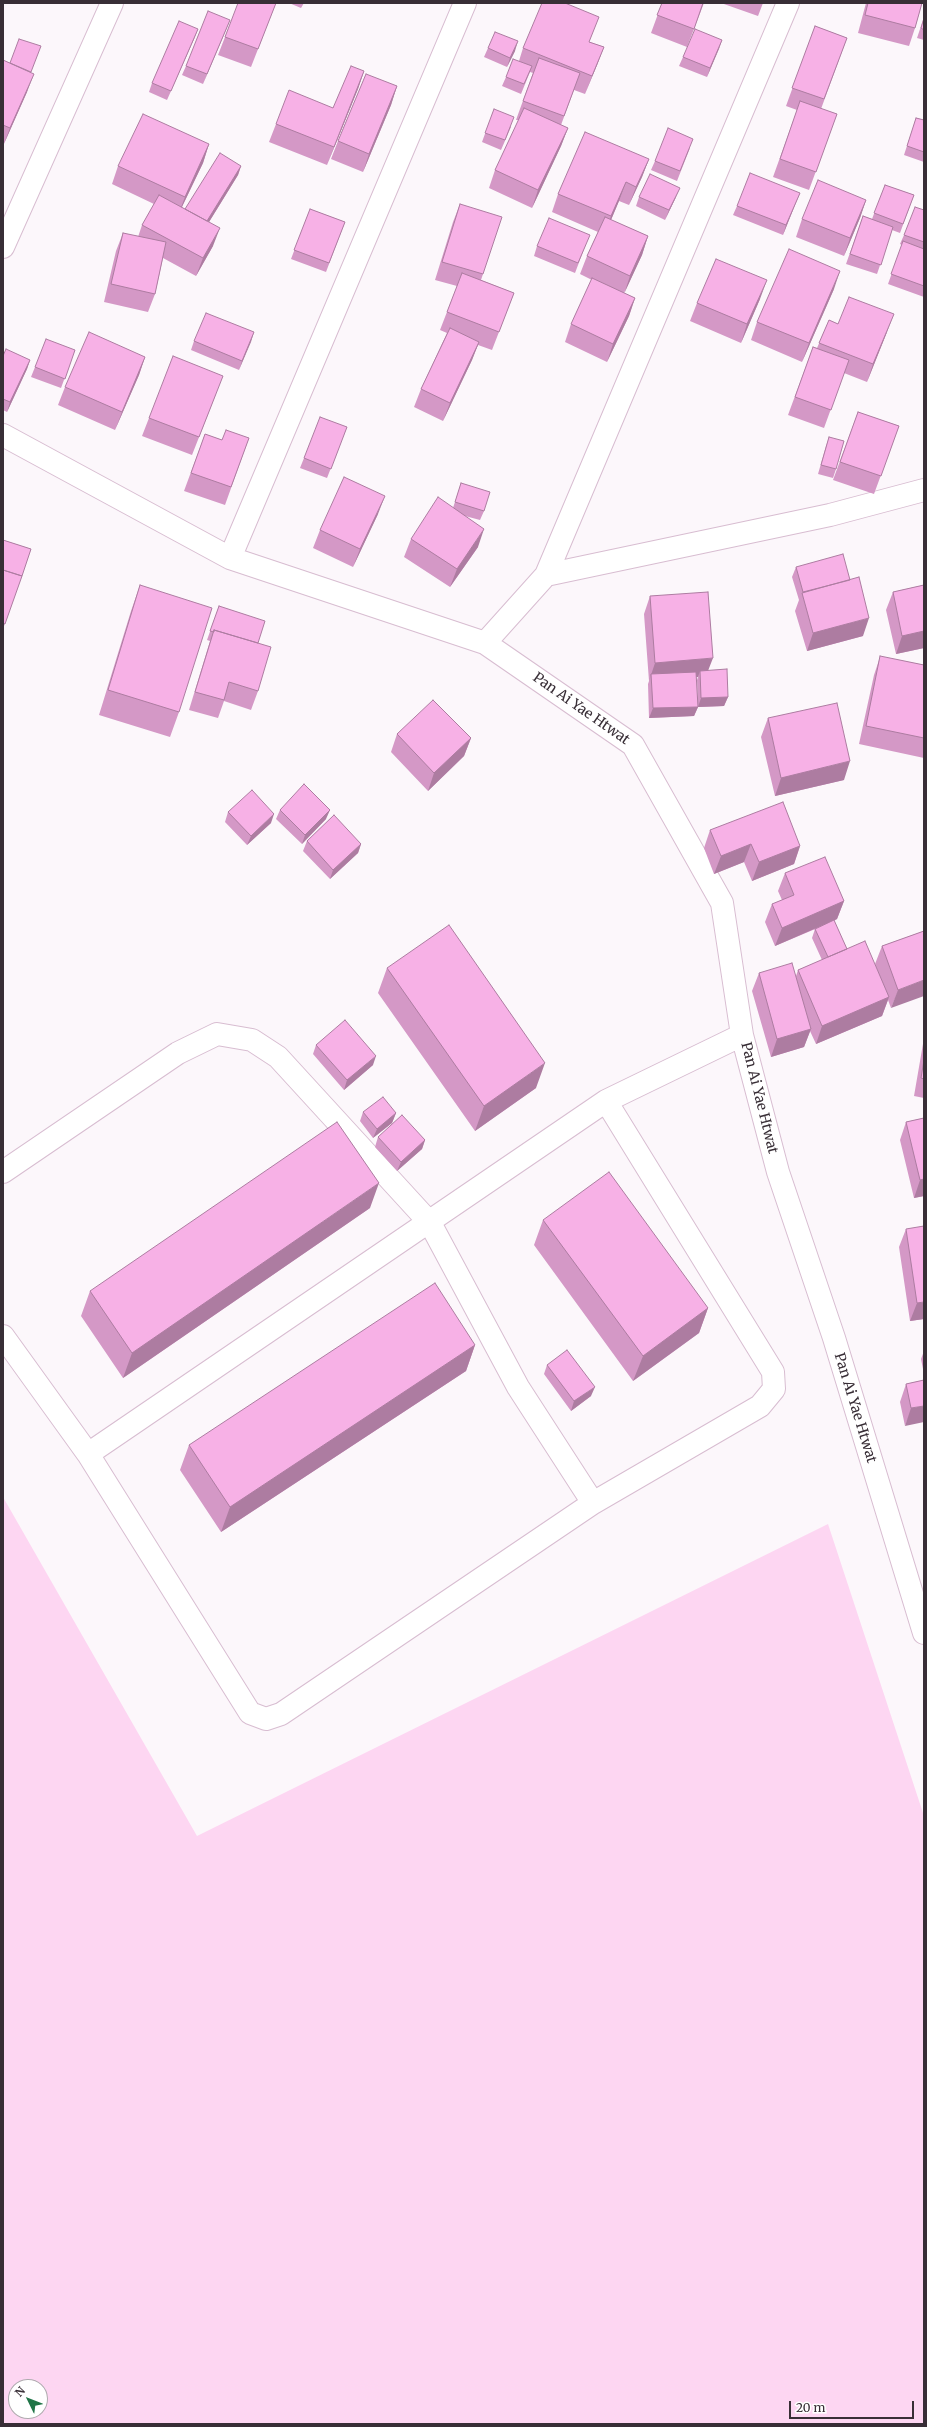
<!DOCTYPE html>
<html>
<head>
<meta charset="utf-8">
<style>
	body { margin:0 }
	#map { position:relative; width:927px; height:2427px; overflow:hidden; background:#fcf7fb; font-family:Merriweather,serif }
	canvas { display:block }
	.frame { position:absolute; inset:0; border:4px solid #382e36; pointer-events:none }
	.north { position:absolute; left:8px; top:2379px; width:40px; height:40px; box-sizing:border-box; background:#fff; border:1px solid #afabaf; border-radius:50%; rotate:313deg; font-size:11px; font-weight:700; line-height:16px; text-align:center; color:#382e36 }
	.north::after { content:''; display:block; margin:auto; width:14px; height:18px; background:#207547; clip-path:polygon(50% 0,100% 100%,50% 72%,0 100%) }
	.scale { position:absolute; left:789px; top:2401px; width:125px; height:18px; box-sizing:border-box; border:2px solid #382e36; border-top:0; padding-left:5px; font-size:12px; line-height:14px; white-space:nowrap; color:#382e36; -webkit-text-stroke:3px #fff; paint-order:stroke }
</style>
</head>
<body>
<div id="map">
<canvas width="927" height="2427"></canvas>
<div class="frame"></div>
<div class="north">N</div>
<div class="scale">20 m</div>
</div>
<script>
const g = document.querySelector('canvas').getContext('2d');
g.lineJoin = 'round';
function paint(path, color) { g.fillStyle = color; g.fill(path, 'evenodd'); }
const toPath = rows => new Path2D(rows.map(r => 'M' + r).join(''));
function strokePath(path, color, width, dash) { g.strokeStyle = color; g.lineWidth = width; g.lineCap = dash ? 'butt' : 'round'; g.setLineDash(dash || []); g.stroke(path); }
function label(font, color, halo, rows, align = 'center') {
  g.font = font + ' Merriweather,serif'; g.lineWidth = 3; g.setLineDash([]); g.textBaseline = 'middle'; g.strokeStyle = halo; g.fillStyle = color; for (const [text, x, y, turn = 0] of rows) {
    g.save(); g.translate(x, y); g.rotate((+turn || 0) * Math.PI / 180); g.textAlign = isNaN(turn) ? turn : align; if (halo) g.strokeText(text, 0, 0); g.fillText(text, 0, 0); g.restore();
  }
}
paint(toPath([
	[3,1497,197,1836,828,1524,924,1816,924,2424,3,2424],
	[16,2387,40,2387,40,2411,16,2411]
]), '#fdd6f2');
const minor = toPath([
	[3,247,112,3],
	[3,435,230,558,485,643,633,745,722,903,742,1035,778,1172,834,1338,924,1633],
	[230,558,465,3],
	[546,575,788,3],
	[485,643,546,575,830,515,924,490],
	[3,1172,178,1053,217,1034,252,1040,278,1057,430,1223,518,1387,593,1503],
	[3,1336,88,1454,250,1713,266,1719,281,1714,593,1503,760,1406,774,1389,773,1372,606,1101],
	[88,1454,606,1101,742,1035]
]);
strokePath(minor, '#d8bdd1', 24);
strokePath(minor, '#fff', 22);
paint(toPath([
	[276,3,251,67,218,55,225,37],
	[289,3,304,3,301,8],
	[662,3,704,3,687,47,651,33],
	[721,3,763,3,758,16],
	[866,3,922,3,915,28,909,46,858,33],
	[924,17,924,40,917,38],
	[230,20,203,84,182,75,186,66],
	[815,26,847,38,821,109,837,114,809,190,773,177,797,110,786,106],
	[198,29,194,39,167,100,149,92,152,83],
	[722,40,707,77,679,66,683,57],
	[590,42,604,47,597,65,585,94,574,90,561,125,568,128,561,146,532,208,489,188,495,170,519,120,516,120,533,73,530,72,521,94,502,86,506,77,519,61,523,48],
	[488,48,515,51,507,67,484,57],
	[3,60,31,72,27,92,3,146],
	[364,71,358,89,327,165,269,142,276,124,333,108],
	[397,86,391,105,363,172,331,159,338,141],
	[494,109,511,127,501,150,482,142],
	[916,118,924,120,924,162,904,155],
	[209,144,203,163,182,207,185,209,241,166,238,175,209,222,213,246,196,276,163,258,155,294,148,312,104,302,116,251,123,233,138,237,142,225,154,204,112,184,118,166],
	[690,148,677,181,651,170,655,161],
	[649,159,642,177,629,205,619,201,611,220,648,236,642,255,624,293,635,298,629,316,607,362,565,342,571,324,592,280,580,274,587,256,598,232,552,212,558,194],
	[885,185,914,195,900,233,892,230,877,274,846,264,863,216,872,219],
	[800,193,783,235,733,215,737,206],
	[639,197,676,197,665,220,636,206],
	[866,200,860,218,844,256,796,237,802,219],
	[460,204,483,274,481,280,514,293,492,350,478,345,472,360,443,421,414,407,421,389,447,333,440,330,457,286,435,280,453,222],
	[310,209,345,222,326,272,291,259],
	[924,210,924,297,888,284,902,245,900,244,904,235],
	[586,244,575,273,534,256,537,246],
	[834,289,802,362,751,340,757,322],
	[760,299,741,343,690,321,697,303],
	[829,320,838,324,887,332,867,382,844,373,824,428,788,415,813,347,817,348],
	[254,332,239,370,191,350,194,341],
	[75,350,61,388,31,377,35,367],
	[3,356,30,360,27,369,7,412,3,410],
	[145,357,139,375,115,430,58,405,65,387],
	[216,394,192,455,142,436,149,418],
	[858,412,899,426,874,494,833,480],
	[347,427,327,478,300,468,304,458],
	[205,434,222,440,249,438,225,505,184,491],
	[829,437,836,469,833,478,818,474,826,446],
	[461,483,484,511,480,520,465,516,478,547,450,587,404,557,411,539,453,508],
	[378,514,353,567,313,548,320,530],
	[3,540,31,549,3,629],
	[796,567,863,636,807,651,795,611,799,600,792,577],
	[140,585,179,712,170,737,99,715,131,611],
	[924,585,924,648,896,654,886,610,893,592],
	[650,596,708,670,728,697,724,706,698,707,697,680,698,677,696,677,698,707,694,716,649,718,648,684,649,681,644,614],
	[219,606,258,643,258,691,251,710,224,701,218,718,189,710,210,641,207,640],
	[880,657,924,665,924,758,859,744,874,675],
	[768,718,844,780,775,796,761,737],
	[397,734,471,738,464,756,428,791,391,752],
	[280,810,326,819,302,844,276,819],
	[228,812,271,823,247,845,225,822],
	[710,830,800,846,794,864,752,881,744,862,714,874,704,848],
	[307,841,361,844,358,853,330,879,303,851],
	[785,873,844,901,837,919,834,921,847,949,880,978,875,964,882,946,924,931,891,1008,888,1000,882,1016,816,1044,810,1031,804,1047,771,1057,752,991,759,973,796,976,798,970,822,960,812,938,815,929,820,927,775,946,765,922,772,904,782,900,778,891],
	[387,968,536,1088,475,1131,378,993],
	[924,1038,924,1098,914,1096],
	[316,1045,373,1065,344,1090,313,1054],
	[363,1112,396,1113,392,1123,373,1138,360,1121],
	[924,1118,924,1196,914,1198,900,1140,906,1122],
	[378,1137,425,1140,422,1149,397,1171,375,1147],
	[370,1208,123,1378,81,1316,90,1291],
	[543,1220,708,1308,699,1333,633,1381,534,1245],
	[906,1229,924,1319,910,1321,899,1247],
	[475,1345,466,1371,221,1532,180,1470,189,1445],
	[924,1351,924,1374,921,1359],
	[547,1365,591,1396,571,1411,544,1374],
	[924,1380,905,1426,900,1402,906,1384]
]), '#d498c6');
paint(toPath([
	[230,20,226,30,203,84,207,74],
	[198,29,194,39,167,100,171,91],
	[722,40,719,49,707,77,710,68],
	[518,41,515,51,507,67,510,58],
	[604,47,597,65,585,94,592,76],
	[364,71,358,89,327,165,334,147],
	[34,74,27,92,3,146,10,128],
	[397,86,391,105,363,172,369,154],
	[568,128,561,146,532,208,538,190],
	[209,144,203,163,178,215,185,197],
	[649,159,642,177,629,205,636,187],
	[241,166,238,175,201,235,204,226],
	[626,182,619,201,605,234,611,216],
	[680,188,676,197,665,220,669,210],
	[800,193,796,202,783,235,786,225],
	[866,200,860,218,844,256,850,238],
	[220,228,213,246,196,276,203,258],
	[648,236,642,255,624,294,630,276],
	[840,271,834,289,802,362,809,343],
	[767,280,760,299,741,343,747,324],
	[635,298,629,316,607,362,613,344],
	[894,314,887,332,867,382,873,364],
	[254,332,251,342,239,370,242,361],
	[479,342,472,360,443,421,450,403],
	[145,357,139,375,115,430,122,412],
	[30,360,27,369,7,412,10,402],
	[385,496,378,514,353,567,360,549],
	[484,529,478,547,450,587,457,569],
	[869,618,863,636,807,651,813,633],
	[924,631,924,648,896,654,902,636],
	[713,658,706,676,700,671,698,677,652,681,651,674,649,681,655,663],
	[728,697,724,706,698,707,701,698],
	[698,707,694,716,649,718,653,708],
	[471,738,464,756,428,791,434,773],
	[850,761,844,780,775,796,781,778],
	[330,810,326,819,302,844,305,835],
	[274,814,271,823,247,845,251,836],
	[361,844,358,853,330,879,333,870],
	[751,844,744,862,714,874,721,856],
	[800,846,794,864,752,881,759,862],
	[844,901,837,919,775,946,782,928],
	[924,980,924,996,891,1008,898,990],
	[889,997,882,1016,816,1044,822,1026],
	[811,1029,804,1047,771,1057,777,1039],
	[376,1056,373,1065,344,1090,347,1080],
	[545,1063,536,1088,475,1131,484,1106],
	[396,1113,392,1123,373,1138,377,1129],
	[425,1140,422,1149,397,1171,401,1162],
	[924,1179,924,1196,914,1198,920,1180],
	[379,1183,370,1208,123,1378,132,1353],
	[924,1302,924,1319,910,1321,917,1303],
	[708,1308,699,1333,633,1381,643,1356],
	[475,1345,466,1371,221,1532,230,1507],
	[595,1387,591,1396,571,1411,574,1401],
	[924,1406,924,1422,905,1426,911,1408]
]), '#ad7ca1');
const building = toPath([
	[238,3,276,3,258,49,225,37,238,3],
	[542,3,565,3,599,17,589,42,604,47,592,76,523,48,542,3],
	[662,3,703,3,694,29,657,15,662,3],
	[868,3,922,3,915,28,865,15,868,3],
	[208,11,230,20,207,74,186,66,208,11],
	[924,18,924,30,921,28,924,18],
	[179,21,198,29,171,91,152,83,179,21],
	[815,26,847,38,824,99,792,88,815,26],
	[695,29,722,40,710,68,683,57,695,29],
	[495,32,518,41,510,58,488,48,495,32],
	[19,39,41,46,31,72,10,63,19,39],
	[539,58,580,73,564,116,523,101,539,58],
	[513,59,532,66,524,84,506,77,513,59],
	[3,60,34,74,10,128,3,125,3,60],
	[351,66,364,71,334,147,276,124,289,90,333,108,351,66],
	[366,74,397,86,369,154,338,141,366,74],
	[800,101,837,114,816,172,780,159,800,101],
	[524,108,568,128,538,190,495,170,524,108],
	[494,109,514,117,505,140,485,133,494,109],
	[143,114,209,144,185,197,118,166,143,114],
	[916,118,924,120,924,152,907,146,916,118],
	[668,128,693,139,680,171,655,161,668,128],
	[585,132,649,159,636,187,626,182,611,216,558,194,585,132],
	[220,153,241,166,207,221,185,209,220,153],
	[750,173,800,193,786,225,737,206,750,173],
	[650,174,680,188,669,210,639,197,650,174],
	[818,180,866,200,850,238,802,219,818,180],
	[885,185,914,195,903,224,874,213,885,185],
	[159,195,220,228,203,258,142,225,159,195],
	[460,204,502,217,483,274,442,262,460,204],
	[915,207,924,210,924,242,904,235,915,207],
	[310,209,345,222,329,263,294,250,310,209],
	[863,216,893,227,881,265,850,254,863,216],
	[605,217,648,236,630,276,587,256,605,217],
	[549,218,590,235,578,263,537,246,549,218],
	[123,233,166,242,155,294,111,284,123,233],
	[903,241,924,249,924,286,891,274,903,241],
	[789,249,840,271,809,343,757,322,789,249],
	[716,259,767,280,747,324,697,303,716,259],
	[462,273,514,293,499,332,447,312,462,273],
	[592,278,635,298,613,344,571,324,592,278],
	[849,297,894,314,873,364,819,343,829,320,838,324,849,297],
	[206,313,254,332,242,361,194,341,206,313],
	[450,328,479,342,450,403,421,389,450,328],
	[89,332,145,357,122,412,65,387,89,332],
	[46,339,75,350,65,379,35,367,46,339],
	[813,347,849,360,831,410,795,397,813,347],
	[6,349,30,360,10,402,3,399,3,356,6,349],
	[173,356,223,376,199,437,149,418,173,356],
	[858,412,899,426,881,476,840,462,858,412],
	[320,417,347,427,331,469,304,458,320,417],
	[226,430,249,438,231,487,191,473,205,434,222,440,226,430],
	[829,437,844,441,836,469,821,465,829,437],
	[344,477,385,496,360,549,320,530,344,477],
	[461,483,490,492,484,511,455,502,461,483],
	[438,497,484,529,457,569,411,539,438,497],
	[3,540,31,549,22,576,3,570,3,540],
	[843,554,850,580,803,592,796,567,843,554],
	[3,570,22,576,5,624,3,623,3,570],
	[859,577,869,618,813,633,802,593,859,577],
	[140,585,212,608,179,712,108,690,140,585],
	[924,585,924,631,902,636,893,592,924,585],
	[708,592,713,658,655,663,650,596,708,592],
	[219,606,265,621,258,643,214,630,214,632,210,631,219,606],
	[214,630,271,647,258,691,229,682,224,700,195,692,214,630],
	[880,656,924,665,924,738,866,726,880,656],
	[727,669,728,697,701,698,700,671,727,669],
	[696,672,698,707,653,708,651,674,696,672],
	[433,700,471,738,434,773,397,734,433,700],
	[837,703,850,761,781,778,768,718,837,703],
	[304,784,330,810,305,835,280,810,304,784],
	[252,790,274,814,251,836,228,812,252,790],
	[783,802,800,846,759,862,751,844,721,856,710,830,783,802],
	[334,815,361,844,333,870,307,841,334,815],
	[825,857,844,901,782,928,772,904,794,895,785,873,825,857],
	[834,920,847,949,828,957,815,929,834,920],
	[449,925,545,1063,484,1106,387,968,449,925],
	[924,931,924,980,898,990,882,946,924,931],
	[865,941,889,997,822,1026,798,970,865,941],
	[792,963,811,1029,777,1039,759,973,792,963],
	[345,1020,376,1056,347,1080,316,1045,345,1020],
	[924,1060,924,1079,921,1078,924,1060],
	[383,1097,396,1113,377,1129,363,1112,383,1097],
	[402,1115,425,1140,401,1162,378,1137,402,1115],
	[924,1118,924,1179,920,1180,906,1122,924,1118],
	[337,1122,379,1183,132,1353,90,1291,337,1122],
	[609,1172,708,1308,643,1356,543,1220,609,1172],
	[924,1226,924,1302,917,1303,906,1229,924,1226],
	[435,1283,475,1345,230,1507,189,1445,435,1283],
	[567,1350,595,1387,574,1401,547,1365,567,1350],
	[924,1380,924,1406,911,1408,906,1384,924,1380]
]);
paint(building, '#f7b1e6');
strokePath(building, '#ad7ca1', 1);
label('14px', '#382e36', '#fff', [
	["Pan Ai Yae Htwat",581,709,35],
	["Pan Ai Yae Htwat",759,1098,76],
	["Pan Ai Yae Htwat",855,1408,73]
]);
</script>
</body>
</html>
